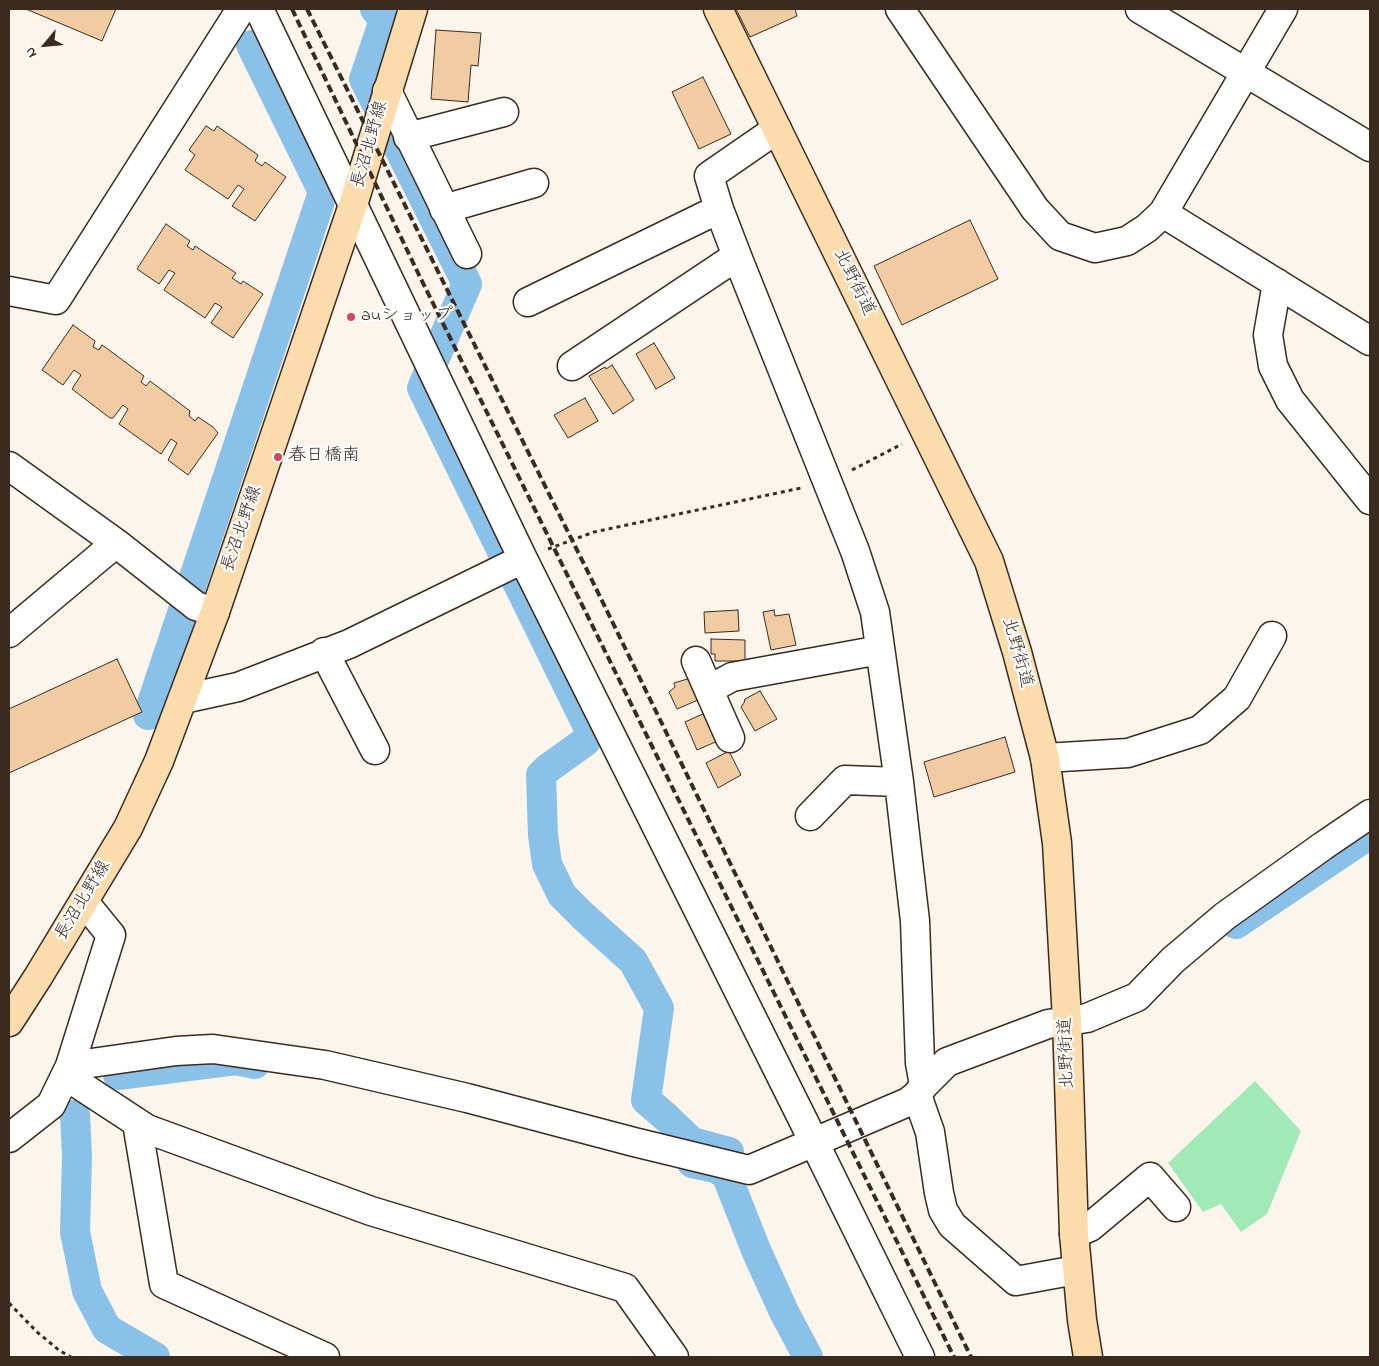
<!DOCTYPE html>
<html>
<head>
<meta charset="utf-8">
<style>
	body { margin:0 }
	#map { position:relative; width:1379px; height:1366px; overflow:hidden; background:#fcf5ec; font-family:"Indie Flower",sans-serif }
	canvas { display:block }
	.frame { position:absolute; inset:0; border:10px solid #3b2a1e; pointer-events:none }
	.north { position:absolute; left:20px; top:20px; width:50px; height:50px; -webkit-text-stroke:4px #fff; paint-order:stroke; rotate:242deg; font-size:14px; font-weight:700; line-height:20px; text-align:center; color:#3b2a1e }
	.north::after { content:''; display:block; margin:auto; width:18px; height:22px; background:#3b2a1e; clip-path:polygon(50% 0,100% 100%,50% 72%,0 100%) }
</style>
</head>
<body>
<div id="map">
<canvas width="1379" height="1366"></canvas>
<div class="frame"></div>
<div class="north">N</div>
</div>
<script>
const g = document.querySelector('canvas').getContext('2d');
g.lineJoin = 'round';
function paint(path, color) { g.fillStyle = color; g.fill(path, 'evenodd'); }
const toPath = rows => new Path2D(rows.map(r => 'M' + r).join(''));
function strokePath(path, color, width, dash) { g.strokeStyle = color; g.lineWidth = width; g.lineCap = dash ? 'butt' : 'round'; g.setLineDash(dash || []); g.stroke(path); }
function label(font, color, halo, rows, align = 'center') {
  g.font = font + ' "Indie Flower","Klee One",sans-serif'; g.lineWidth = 4.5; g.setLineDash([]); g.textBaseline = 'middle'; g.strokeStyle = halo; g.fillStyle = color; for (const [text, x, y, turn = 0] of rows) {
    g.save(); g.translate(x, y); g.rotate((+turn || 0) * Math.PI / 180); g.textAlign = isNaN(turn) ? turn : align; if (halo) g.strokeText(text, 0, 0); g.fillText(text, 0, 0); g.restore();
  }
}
paint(toPath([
	[1255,1081,1301,1131,1267,1214,1241,1232,1221,1204,1203,1212,1168,1163]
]), '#a1eab8');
strokePath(toPath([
	[375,9,384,20,364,79,467,284,422,388,590,731,586,741,547,769,541,775,543,835,547,864,562,895,583,916,633,961,659,1008,646,1100,667,1118,692,1142,729,1152],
	[148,715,323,192,251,45],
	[1236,924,1370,834],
	[118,1075,236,1060,255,1064],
	[75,1115,77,1156,75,1232,87,1291,107,1329,155,1357],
	[692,1163,715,1168,726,1174,756,1250,784,1312,808,1357]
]), '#8ac1e8', 30);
const building = toPath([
	[26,9,116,9,102,41,26,9],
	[736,9,795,9,797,16,750,37,736,9],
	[436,30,481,33,478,66,471,65,468,102,431,99,436,30],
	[703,77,731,134,699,149,672,92,703,77],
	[206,126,214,131,217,126,258,155,255,161,262,166,265,162,286,177,255,221,232,206,244,189,238,185,228,199,185,170,195,155,189,150,206,126],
	[970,220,998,279,902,325,874,266,970,220],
	[166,224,190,241,187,246,193,250,195,246,236,273,232,278,241,284,243,281,263,294,233,338,211,323,222,307,215,303,205,318,164,290,175,273,169,270,159,284,137,269,166,224],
	[73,325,95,341,93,347,99,350,102,345,105,347,144,376,141,382,146,386,150,381,190,411,189,416,195,421,198,417,213,427,218,433,188,475,168,460,177,443,171,439,161,454,119,424,128,409,123,405,113,418,110,418,72,389,81,375,74,370,63,385,42,370,73,325],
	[654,343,675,378,656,389,636,354,654,343],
	[612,365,634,400,613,414,589,376,605,367,606,369,612,365],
	[585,398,598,421,568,438,554,415,585,398],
	[738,610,739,631,705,633,704,612,738,610],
	[774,610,775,616,789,614,796,645,771,650,763,612,774,610],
	[711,639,745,640,745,661,715,661,715,654,711,654,711,639],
	[117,659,142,712,9,773,9,709,117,659],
	[694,677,698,700,677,709,669,692,675,687,674,683,694,677],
	[760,691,777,719,755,731,741,707,744,703,745,699,760,691],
	[707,712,720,740,697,750,685,722,707,712],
	[1005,737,1015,772,934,797,924,762,1005,737],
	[729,751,741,775,718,788,706,763,729,751]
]);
paint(building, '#f1cba1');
strokePath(building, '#3b2a1e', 1);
const minor = toPath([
	[259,9,523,559,814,1142,920,1357],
	[900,9,1035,209,1060,236,1095,248,1127,241,1147,228,1163,213,1283,9],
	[1140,9,1370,147],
	[387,91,467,254],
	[777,129,709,176,719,209,737,256,855,551,875,612,899,782,915,921,920,1063,924,1085],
	[408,137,504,112],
	[444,209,534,183],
	[1163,213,1370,341],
	[1277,283,1268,335,1273,366,1290,400,1370,500],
	[9,291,56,300,241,9],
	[528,302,719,209],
	[572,366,737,256],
	[9,466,116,543],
	[9,633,116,543,196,606,215,612],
	[324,652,375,750],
	[696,661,730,738],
	[710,689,732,677,880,650],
	[183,699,238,687,349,644,523,559],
	[1045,758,1128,753,1200,730,1237,698,1272,636],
	[810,816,845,780,899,782],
	[70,1066,176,1051,213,1049,325,1065,467,1098,634,1142,749,1170,908,1102,917,1095,924,1085,947,1062,1048,1024,1087,1018,1137,997,1173,960,1225,916,1323,846,1370,814],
	[66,1076,147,1129,371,1211,625,1288,674,1357],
	[917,1095,930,1132,939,1193,943,1210,952,1225,1016,1281,1076,1270],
	[137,1123,164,1284,325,1357],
	[9,1138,51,1105,70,1066,111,935,84,902],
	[1074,1234,1090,1227,1150,1177,1176,1207]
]);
const major = toPath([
	[718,9,989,561,1017,652,1045,758,1057,843,1067,1020,1074,1234,1082,1320,1088,1357],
	[9,1022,38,977,128,828,159,761,215,612,353,205,413,9]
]);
strokePath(minor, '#3b2a1e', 31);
strokePath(major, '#3b2a1e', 31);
strokePath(toPath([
	[852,470,902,444],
	[548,549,594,532,801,488],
	[9,1303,37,1332,60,1351,71,1357]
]), '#3b2a1e', 3, [4, 4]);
strokePath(minor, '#fff', 28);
strokePath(major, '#fcdcac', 28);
strokePath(toPath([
	[292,9,419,275,954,1357],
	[307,9,587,570,971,1357]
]), '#3b2a1e', 4, [8, 4]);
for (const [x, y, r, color] of [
	[351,317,5,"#d1495b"],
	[278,457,5,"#d1495b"]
]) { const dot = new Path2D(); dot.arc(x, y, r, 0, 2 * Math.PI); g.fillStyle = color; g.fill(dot); strokePath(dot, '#fff', 2); }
label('18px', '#3b2a1e', '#fff', [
	["長沼北野線",371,145,-74],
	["北野街道",853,283,64],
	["長沼北野線",243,529,-71],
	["北野街道",1016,653,74],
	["長沼北野線",84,901,-59],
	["北野街道",1068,1053,-92]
]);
label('18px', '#3b2a1e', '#fff', [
	["auショップ",361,317],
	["春日橋南",288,457]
], 'left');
</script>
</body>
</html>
